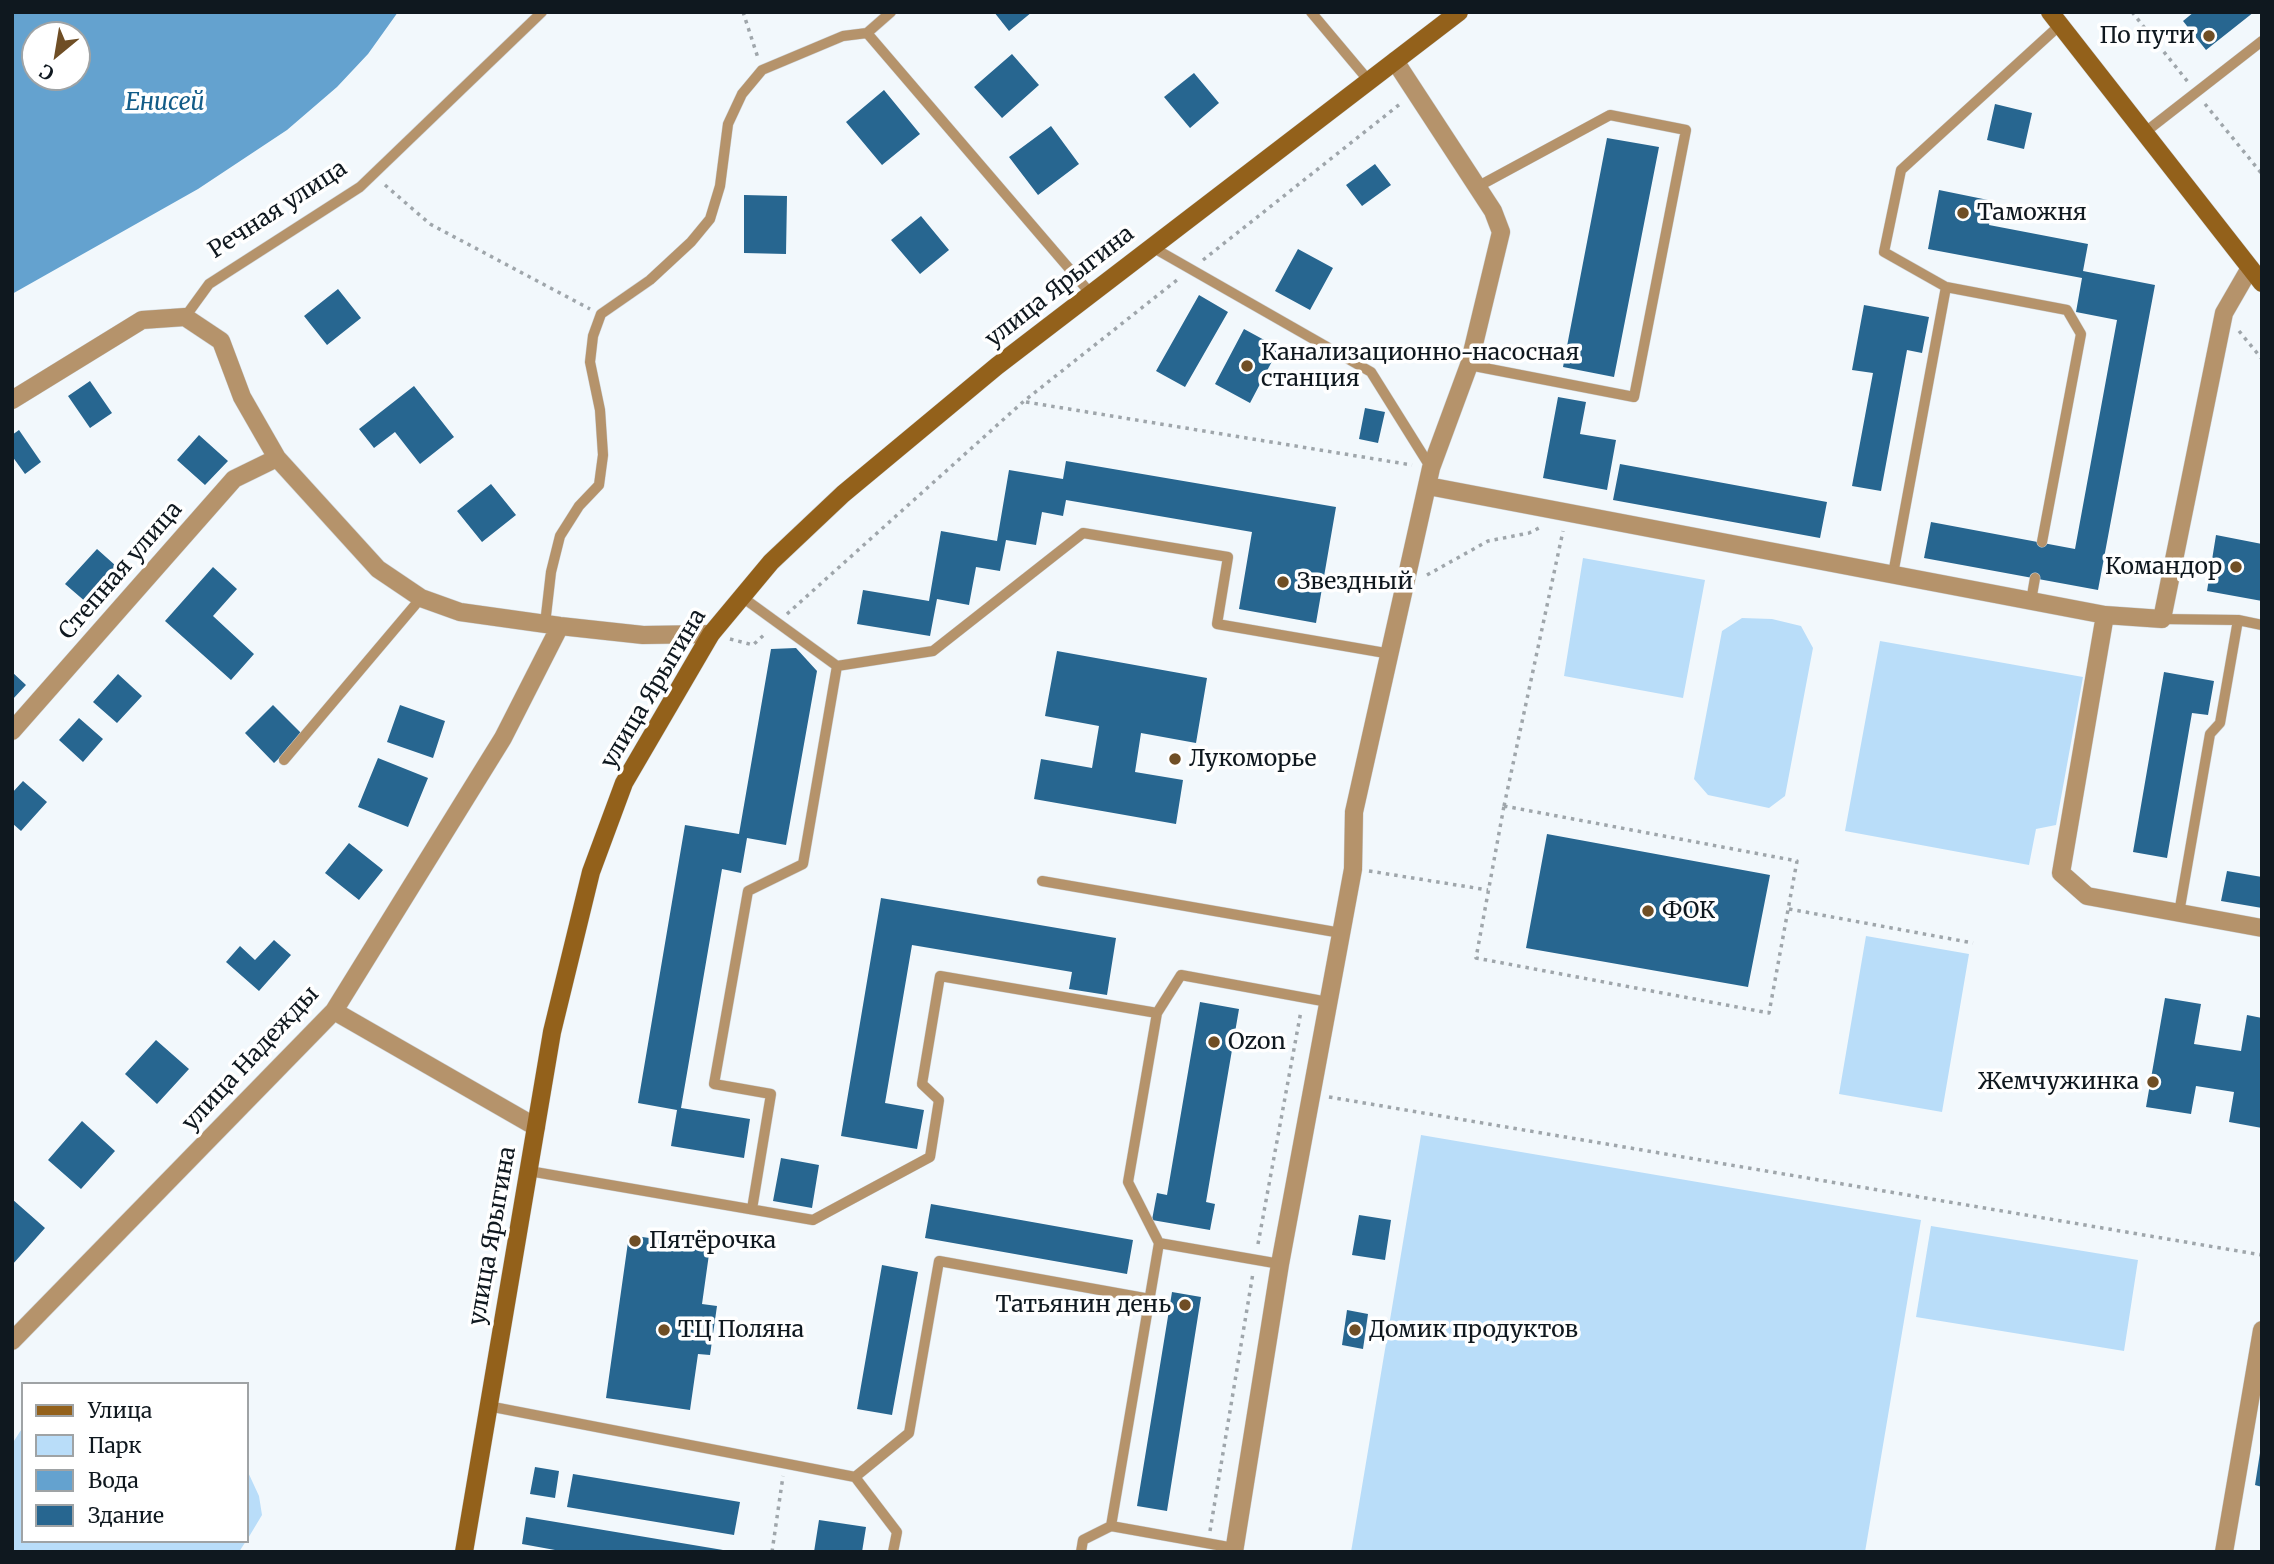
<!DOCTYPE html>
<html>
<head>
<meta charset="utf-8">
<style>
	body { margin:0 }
	#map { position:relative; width:2274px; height:1564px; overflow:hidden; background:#f2f8fc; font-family:Merriweather,serif }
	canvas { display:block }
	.frame { position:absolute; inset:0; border:14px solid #0f181f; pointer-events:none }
	.legend { position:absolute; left:21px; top:1382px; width:228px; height:161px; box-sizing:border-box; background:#fff; border:2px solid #9fa3a5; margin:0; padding:9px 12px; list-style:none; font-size:21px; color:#0f181f }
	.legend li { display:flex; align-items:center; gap:14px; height:35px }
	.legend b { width:35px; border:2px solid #9fa3a5 }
	.north { position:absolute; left:21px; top:21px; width:70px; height:70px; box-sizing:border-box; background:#fff; border:2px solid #9fa3a5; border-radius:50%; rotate:210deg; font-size:19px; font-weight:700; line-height:28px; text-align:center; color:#0f181f }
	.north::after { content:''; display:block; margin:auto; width:24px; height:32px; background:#6f4e25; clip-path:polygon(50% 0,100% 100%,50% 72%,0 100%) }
</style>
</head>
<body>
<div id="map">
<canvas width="2274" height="1564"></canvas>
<div class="frame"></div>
<ul class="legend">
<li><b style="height:9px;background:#93611b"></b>Улица</li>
<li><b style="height:19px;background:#b9ddf9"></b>Парк</li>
<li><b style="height:19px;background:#64a2cf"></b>Вода</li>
<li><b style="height:19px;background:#276690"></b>Здание</li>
</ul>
<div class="north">С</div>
</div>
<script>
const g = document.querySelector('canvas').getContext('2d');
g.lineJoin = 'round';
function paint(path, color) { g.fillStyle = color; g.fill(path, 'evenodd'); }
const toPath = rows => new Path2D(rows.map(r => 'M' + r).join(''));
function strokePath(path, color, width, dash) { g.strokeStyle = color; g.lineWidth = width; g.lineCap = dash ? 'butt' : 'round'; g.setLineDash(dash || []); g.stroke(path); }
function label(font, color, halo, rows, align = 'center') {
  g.font = font + ' Merriweather,serif'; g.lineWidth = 7; g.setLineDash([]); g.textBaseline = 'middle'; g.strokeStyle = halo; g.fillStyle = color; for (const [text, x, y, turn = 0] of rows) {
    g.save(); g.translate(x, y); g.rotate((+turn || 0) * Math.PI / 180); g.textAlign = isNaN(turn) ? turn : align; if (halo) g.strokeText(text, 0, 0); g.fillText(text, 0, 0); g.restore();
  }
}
paint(toPath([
	[1583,558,1705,580,1683,698,1564,676],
	[1742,618,1772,619,1801,626,1813,648,1785,796,1769,808,1708,795,1694,779,1722,631],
	[1880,641,2083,677,2056,825,2036,829,2029,865,1845,831],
	[1866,936,1969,954,1942,1112,1839,1094],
	[1421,1135,1921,1220,1865,1552,1351,1552],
	[1931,1226,2138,1260,2124,1351,1916,1317],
	[23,1427,23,1541,246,1541,239,1552,12,1552,12,1444],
	[247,1470,259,1496,262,1515,247,1540]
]), '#b9ddf9');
paint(toPath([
	[12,12,398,12,368,54,337,87,287,130,198,189,12,294],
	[35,35,77,35,77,77,35,77]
]), '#64a2cf');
paint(toPath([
	[994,12,1032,12,1009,31],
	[2194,12,2254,12,2206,50,2183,21],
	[1012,54,1039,85,1002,118,974,87],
	[1194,73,1219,103,1190,128,1164,97],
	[884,90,920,134,882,165,846,122],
	[1995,104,2032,113,2024,149,1987,140],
	[1051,126,1079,164,1038,195,1009,157],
	[1607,138,1659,147,1614,377,1563,367],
	[1375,164,1391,185,1362,206,1346,185],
	[1939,190,1993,201,1989,225,2088,244,2083,271,2155,285,2098,590,1924,558,1931,522,2075,549,2117,320,2076,312,2082,278,1928,249],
	[744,195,787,196,786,254,744,253],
	[921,216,949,250,920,274,891,240],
	[1298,249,1333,268,1310,310,1275,291],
	[338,289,361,318,327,345,304,316],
	[1199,295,1228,312,1185,387,1156,371],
	[1864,305,1929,317,1922,353,1907,350,1881,491,1852,486,1873,373,1852,370],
	[1244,329,1279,348,1250,403,1215,384],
	[90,381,112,413,90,428,68,396],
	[414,386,454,437,420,464,395,432,374,448,359,429],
	[1558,397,1586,402,1580,434,1616,440,1607,490,1543,478],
	[1365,408,1385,412,1378,443,1359,439],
	[19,430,41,462,25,474,12,456,12,435],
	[199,435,228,461,205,485,177,460],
	[1066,461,1336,507,1316,623,1239,609,1252,532,1066,500,1063,516,1042,512,1036,545,1006,540,1000,571,976,567,969,605,937,599,930,636,857,624,863,590,929,601,941,531,997,541,1009,470,1063,479],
	[1620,464,1827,502,1820,538,1613,500],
	[491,484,516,515,482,542,457,511],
	[2216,535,2262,544,2262,601,2207,591],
	[97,549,125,574,94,609,65,584],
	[213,567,237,589,213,616,254,654,231,680,165,621],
	[796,648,817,671,786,845,747,838,741,873,722,869,681,1108,750,1119,744,1158,671,1146,677,1110,638,1103,685,825,739,834,771,649],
	[1057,651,1207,678,1196,743,1141,733,1135,772,1183,780,1176,824,1034,799,1041,759,1092,768,1099,726,1045,716],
	[12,672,26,685,12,700],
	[2164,672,2214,681,2208,715,2192,713,2167,858,2133,852],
	[118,674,142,696,117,723,93,702],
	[273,705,303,735,274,763,245,733],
	[400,705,445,721,433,758,387,742],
	[79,718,103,739,83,762,59,740],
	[378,758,428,778,408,827,358,807],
	[23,781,47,802,21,831,12,823,12,793],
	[1547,834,1770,875,1748,987,1526,948],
	[349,843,383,870,359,900,325,873],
	[2227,871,2262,877,2262,908,2221,901],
	[881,898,1116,938,1107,995,1069,989,1072,972,912,945,885,1103,924,1110,917,1149,841,1136],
	[274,940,291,955,259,991,226,962,240,946,255,960],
	[2165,998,2201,1004,2194,1044,2241,1051,2247,1015,2262,1018,2262,1128,2229,1122,2234,1092,2196,1086,2191,1114,2146,1107],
	[1200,1002,1239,1009,1206,1202,1215,1204,1210,1230,1152,1220,1157,1193,1167,1195],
	[156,1040,189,1069,157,1104,125,1074],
	[82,1121,115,1151,81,1189,48,1160],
	[781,1158,819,1165,812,1208,773,1201],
	[12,1199,45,1228,12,1265],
	[931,1204,1133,1240,1127,1274,925,1238],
	[1359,1215,1391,1220,1385,1260,1352,1255],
	[629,1235,710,1247,702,1304,717,1306,710,1355,698,1354,690,1410,606,1398],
	[882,1265,918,1272,892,1415,857,1409],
	[1172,1292,1201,1297,1167,1511,1137,1506],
	[1347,1310,1368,1314,1363,1349,1342,1345],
	[2260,1453,2262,1453,2262,1487,2255,1485],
	[535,1467,559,1471,555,1498,530,1494],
	[573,1474,740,1502,734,1535,567,1507],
	[526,1517,723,1550,723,1552,566,1552,522,1544],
	[819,1520,866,1527,862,1552,814,1552]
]), '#276690');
const lane = toPath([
	[891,12,867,33,1091,294],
	[1311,12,1369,81],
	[2144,133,2262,41],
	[1152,247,1371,372,1431,468],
	[1946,287,2067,310,2081,334,2042,542],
	[185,317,209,284,360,187,542,12],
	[1469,365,1634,397,1686,130,1610,115,1477,187],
	[1893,574,1946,287,1884,252,1901,170,2060,25],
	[742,597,837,666,803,864,748,891,714,1084,771,1094,752,1209],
	[2031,601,2035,578],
	[2162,619,2238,620,2262,625],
	[545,624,551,572,560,536,579,506,599,485,603,455,600,410,590,362,593,336,601,314,650,280,691,242,710,219,720,186,728,124,742,94,762,70,843,36,867,33],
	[837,666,933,651,1083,533,1228,557,1217,624,1391,654],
	[284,760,421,598],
	[1042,881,1341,933],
	[2179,913,2210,734,2220,723,2238,620],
	[529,1171,813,1220,930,1157,939,1100,922,1084,940,976,1157,1013],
	[1159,1243,1280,1264],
	[488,1406,855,1477,897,1532,893,1552],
	[855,1477,909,1433,939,1261,1150,1299],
	[1234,1548,1111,1526,1159,1243,1128,1182,1157,1013,1181,975,1328,1002],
	[1081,1552,1083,1540,1111,1526]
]);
const street = toPath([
	[2250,268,2224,313,2162,619,2105,615,2061,873,2087,896,2262,928],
	[12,400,142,320,185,317,221,341,242,397,277,458,378,569,421,598,460,612,560,626,643,635,711,634],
	[1428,486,2105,615],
	[12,731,234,479,277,458],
	[334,1011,536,1127],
	[12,1341,334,1011,503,738,560,626],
	[1234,1552,1280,1264,1353,869,1354,812,1431,468,1469,365,1501,232,1493,211,1395,61],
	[2224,1552,2262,1330]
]);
const secondary = toPath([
	[2050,12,2262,283],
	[464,1552,552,1032,591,872,624,783,711,634,771,562,843,494,997,366,1459,12]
]);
strokePath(lane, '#ced4d9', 11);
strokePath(street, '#ced4d9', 19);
strokePath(secondary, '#ced4d9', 19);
strokePath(toPath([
	[743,12,758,58],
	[2132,12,2188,82],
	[2205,104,2262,174],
	[385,185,430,224,590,309],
	[1203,260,1400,104],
	[2239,331,2262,359],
	[1026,402,1412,465],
	[1427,575,1488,541,1529,533,1541,527],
	[787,614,1024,401,1177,280],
	[730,639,753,645,766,633],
	[1504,806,1797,861,1769,1013,1476,958,1504,806],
	[1504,806,1563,531],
	[1369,871,1488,890],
	[1789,909,1973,943],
	[1329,1097,2262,1255],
	[1258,1244,1301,1011],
	[1210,1531,1253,1273],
	[772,1552,783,1476]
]), '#9fa6ab', 3.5, [3.5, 5]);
strokePath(lane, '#b5936b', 10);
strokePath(street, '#b5936b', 18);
strokePath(secondary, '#93611b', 18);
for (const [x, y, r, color] of [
	[2209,36,7,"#6f4e25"],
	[1963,213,7,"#6f4e25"],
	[1247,366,7,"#6f4e25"],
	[2236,567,7,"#6f4e25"],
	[1283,582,7,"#6f4e25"],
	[1175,759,7,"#6f4e25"],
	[1648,911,7,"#6f4e25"],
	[1214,1042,7,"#6f4e25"],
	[2153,1082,7,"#6f4e25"],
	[635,1241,7,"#6f4e25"],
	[1185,1305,7,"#6f4e25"],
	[664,1330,7,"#6f4e25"],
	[1355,1330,7,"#6f4e25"]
]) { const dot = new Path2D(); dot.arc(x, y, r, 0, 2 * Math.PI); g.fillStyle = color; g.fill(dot); strokePath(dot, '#fff', 2.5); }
label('23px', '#0f181f', '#fff', [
	["По пути",2195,36,"right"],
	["Таможня",1977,213],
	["Канализационно-насосная",1261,353],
	["станция",1261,379],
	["Командор",2222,567,"right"],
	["Звездный",1297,582],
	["Лукоморье",1189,759],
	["ФОК",1662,911],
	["Ozon",1228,1042],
	["Жемчужинка",2139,1082,"right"],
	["Пятёрочка",649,1241],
	["Татьянин день",1171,1305,"right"],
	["ТЦ Поляна",678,1330],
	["Домик продуктов",1369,1330]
], 'left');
label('23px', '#0f181f', '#fff', [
	["Речная улица",278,210,-33],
	["улица Ярыгина",1060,287,-38],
	["Степная улица",121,571,-49],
	["улица Ярыгина",654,689,-59],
	["улица Надежды",251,1059,-47],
	["улица Ярыгина",493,1236,-80]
]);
label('italic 24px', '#125c88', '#fff', [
	["Енисей",165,103]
]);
</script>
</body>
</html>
